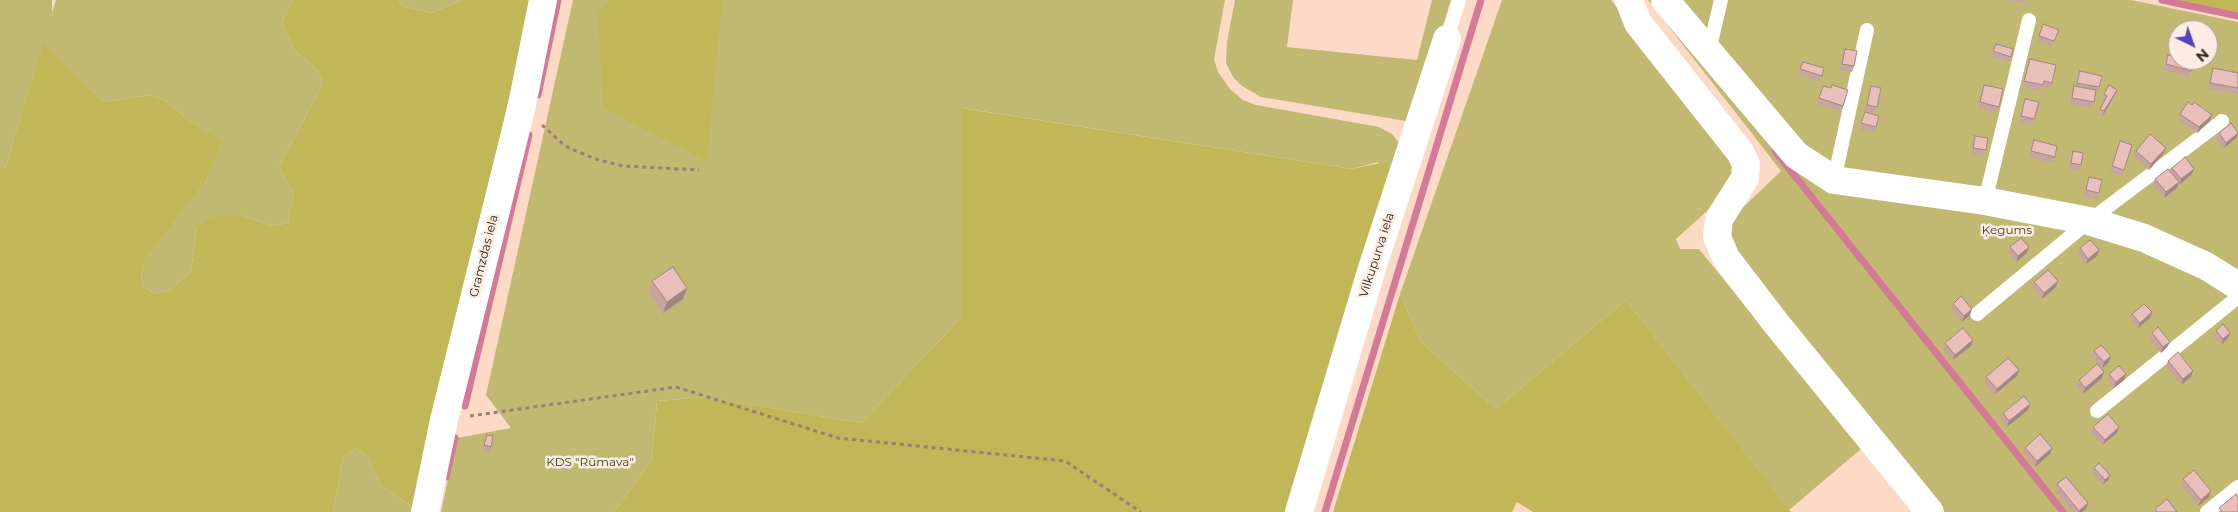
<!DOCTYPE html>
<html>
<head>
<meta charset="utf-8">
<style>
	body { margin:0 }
	#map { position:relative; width:2238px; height:512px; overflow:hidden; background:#fddac6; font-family:Montserrat,sans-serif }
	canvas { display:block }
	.north { position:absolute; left:2168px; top:20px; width:50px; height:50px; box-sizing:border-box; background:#fbece4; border:1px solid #ab9c94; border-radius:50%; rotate:138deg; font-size:14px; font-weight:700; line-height:20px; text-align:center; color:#32251d }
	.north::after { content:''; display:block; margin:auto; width:18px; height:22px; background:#5443bb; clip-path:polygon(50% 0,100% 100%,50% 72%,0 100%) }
</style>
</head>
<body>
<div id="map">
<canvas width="2238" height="512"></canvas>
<div class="north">N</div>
</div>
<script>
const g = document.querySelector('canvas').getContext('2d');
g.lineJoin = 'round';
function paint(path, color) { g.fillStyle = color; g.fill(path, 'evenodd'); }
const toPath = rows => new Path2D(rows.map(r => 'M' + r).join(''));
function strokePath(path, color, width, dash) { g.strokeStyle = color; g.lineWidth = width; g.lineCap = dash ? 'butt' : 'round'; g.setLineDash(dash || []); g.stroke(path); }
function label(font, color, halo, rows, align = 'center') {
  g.font = font + ' Montserrat,sans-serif'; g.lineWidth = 5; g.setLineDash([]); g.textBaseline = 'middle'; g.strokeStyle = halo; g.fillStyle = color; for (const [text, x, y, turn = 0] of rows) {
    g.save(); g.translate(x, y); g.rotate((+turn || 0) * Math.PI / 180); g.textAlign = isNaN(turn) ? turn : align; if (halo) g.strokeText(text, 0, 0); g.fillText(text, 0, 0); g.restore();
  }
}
paint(toPath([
	[0,0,52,0,52,13,56,0,293,0,282,22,294,50,318,70,323,84,279,167,294,193,288,223,272,226,241,215,197,227,191,271,170,290,155,294,141,285,142,269,147,255,205,183,221,140,194,124,164,100,150,95,103,102,43,44,5,169,0,169],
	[399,0,462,0,432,13,402,6],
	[573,0,1225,0,1214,59,1218,72,1230,89,1243,100,1256,105,1379,127,1392,134,1399,143,1394,180,1378,162,1352,169,962,108,961,318,861,423,705,397,657,401,652,460,614,512,441,512,457,438,511,428,486,395],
	[1235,0,1293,0,1287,47,1417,60,1432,0,1451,0,1412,122,1261,97,1242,86,1233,77,1226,63,1227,42],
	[1502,0,1611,0,1737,166,1727,193,1676,239,1680,249,1699,249,1861,449,1789,510,1626,300,1496,409,1421,342,1400,294],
	[1648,0,2131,0,2238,22,2238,512,1936,512,1732,254,1731,219,1781,171],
	[2178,30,2208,30,2208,60,2178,60],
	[357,448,368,457,382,486,417,510,416,512,333,512,343,456]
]), '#c1b972');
paint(toPath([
	[293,0,399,0,402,6,432,13,462,0,531,0,417,510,382,486,368,457,357,448,343,456,333,512,0,512,0,169,5,169,43,43,103,102,150,95,164,100,194,124,222,140,205,183,147,256,142,269,141,285,155,294,170,290,191,271,197,227,210,217,241,215,272,226,288,223,294,193,279,167,323,84,318,70,294,50,282,22],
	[610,0,722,0,707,161,603,108,598,13],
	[2162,0,2238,0,2238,16],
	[961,108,1352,169,1385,162,1391,169,1289,512,614,512,652,460,657,401,705,397,861,423,961,318],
	[1400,294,1421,342,1496,409,1626,300,1791,512,1533,512,1517,502,1512,512,1333,512]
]), '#c1b758');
strokePath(toPath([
	[2162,0,2238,16],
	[538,95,558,0],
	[1775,151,2063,512],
	[465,406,529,135],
	[446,477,455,438],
	[1325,512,1481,0]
]), '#d47996', 7);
strokePath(toPath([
	[542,125,565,146,595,159,623,166,699,170],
	[470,416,676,387,838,438,1065,461,1141,512]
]), '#988072', 3, [4, 4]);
strokePath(toPath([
	[1447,39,1459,0],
	[1709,51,1721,0],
	[1834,180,1867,30],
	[1985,201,2029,20],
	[1977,314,2089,221,2222,121],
	[2097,411,2238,297],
	[2207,512,2238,487]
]), '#fff', 14);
strokePath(toPath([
	[1629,0,1638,23,1740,152,1746,164,1745,178,1719,219,1717,237,1726,258,1775,322,1930,512],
	[1665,0,1796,155,1834,180,1985,201,2089,221,2144,238,2206,266,2238,286],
	[425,512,444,420,522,105,543,0],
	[1299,512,1373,265,1447,39]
]), '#fff', 28);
paint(toPath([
	[2008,0,2025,0,2024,3],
	[2043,24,2059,30,2052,47,2037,42],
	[1996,44,2013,49,2009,62,1991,57],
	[1845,49,1854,66,1852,72,1840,70,1843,54],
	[2168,55,2191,71,2189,77,2164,70],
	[2030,59,2052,83,2050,89,2042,87,2040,91,2022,86],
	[1803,62,1822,76,1820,81,1798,75],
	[2213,68,2238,73,2238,94,2208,89,2211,74],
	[2080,71,2099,87,2097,93,2096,92,2092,107,2070,104,2072,92,2074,86,2076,86],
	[1984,85,1999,107,1996,113,1978,108],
	[1823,86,1831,88,1843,106,1841,111,1817,104],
	[1871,86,1877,107,1875,113,1865,111,1869,92],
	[2104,94,2115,95,2102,117,2098,114,2104,101,2102,100],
	[2025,99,2034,119,2032,125,2019,122],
	[2192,105,2212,115,2210,121,2197,133,2178,119,2180,114],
	[1865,112,1876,127,1873,133,1859,129],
	[2219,133,2238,133,2236,138,2224,148,2216,139],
	[1975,136,1986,150,1984,156,1971,154,1973,142],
	[2034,140,2055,157,2053,163,2029,157],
	[2120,141,2132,145,2122,176,2110,172],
	[2166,148,2163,154,2149,170,2133,156,2136,151],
	[2073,151,2081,165,2079,170,2069,169,2071,157],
	[2172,168,2192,174,2179,185,2178,184,2177,188,2164,198,2153,185,2155,179,2170,172],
	[2089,177,2099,193,2097,199,2084,196],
	[2010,247,2027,253,2016,262,2008,253],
	[2080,248,2099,250,2097,256,2086,264,2078,254],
	[652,281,683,299,663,313,648,292],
	[2058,281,2056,287,2042,299,2032,288,2034,282],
	[1953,304,1970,315,1962,322,1951,309],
	[2132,314,2150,318,2138,328,2130,320],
	[2216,331,2228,338,2221,345,2214,336],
	[2152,333,2170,342,2167,347,2161,353,2149,339],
	[1973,340,1971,346,1953,360,1943,349,1945,343],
	[2094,351,2111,356,2109,362,2102,368,2092,357],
	[2168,361,2191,377,2181,385,2166,366],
	[2019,370,2017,376,1994,395,1984,383,1986,377],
	[2104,372,2102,378,2083,394,2076,385,2079,380],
	[2109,374,2126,374,2124,380,2114,388,2107,379],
	[2028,410,2007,427,2001,419,2003,413],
	[2093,427,2119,427,2117,433,2102,445,2091,433],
	[487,435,491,447,489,452,482,451],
	[2025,448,2050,454,2035,467,2023,453],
	[2094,468,2110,475,2108,480,2102,485,2092,473],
	[2183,479,2209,497,2198,506,2181,485],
	[2057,484,2088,503,2086,509,2082,512,2073,512,2054,490]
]), '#c8a4a0');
paint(toPath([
	[2117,90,2115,95,2102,117,2104,111],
	[2212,115,2210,121,2197,133,2199,127],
	[2238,133,2236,138,2224,148,2226,143],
	[2166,148,2163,154,2149,170,2151,164],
	[2194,169,2192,174,2179,185,2181,179],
	[2179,182,2177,188,2164,198,2166,192],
	[2029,247,2027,253,2016,262,2018,256],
	[2099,250,2097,256,2086,264,2088,259],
	[2058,281,2056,287,2042,299,2044,293],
	[687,288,683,299,663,313,667,302],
	[1972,309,1970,315,1962,322,1964,316],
	[2152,312,2150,318,2138,328,2140,323],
	[2230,333,2228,338,2221,345,2223,339],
	[1973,340,1971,346,1953,360,1955,355],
	[2170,342,2167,347,2161,353,2163,347],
	[2111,356,2109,362,2102,368,2104,362],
	[2019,370,2017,376,1994,395,1997,389],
	[2193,371,2191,377,2181,385,2183,379],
	[2104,372,2102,378,2083,394,2085,388],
	[2126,374,2124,380,2114,388,2116,382],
	[2030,404,2028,410,2007,427,2009,421],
	[2119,427,2117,433,2102,445,2105,440],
	[2052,448,2050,454,2035,467,2037,461],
	[2110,475,2108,480,2102,485,2105,480],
	[2211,491,2209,497,2198,506,2201,500],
	[2088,503,2086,509,2082,512,2078,512]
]), '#a28682');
const building = toPath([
	[2043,24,2059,30,2054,41,2039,36,2043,24],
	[1996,44,2013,49,2011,57,1993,51,1996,44],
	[1845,49,1857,51,1854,66,1842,64,1845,49],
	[2168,55,2178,58,2178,60,2184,60,2193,63,2191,71,2166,64,2168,55],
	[2030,59,2056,65,2052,83,2044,81,2043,85,2024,81,2030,59],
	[1803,62,1824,68,1822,76,1800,69,1803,62],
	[2213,68,2238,73,2238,88,2210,83,2213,68],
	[2080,71,2102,76,2099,87,2077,83,2080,71],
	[1832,85,1848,90,1843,106,1819,98,1823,86,1831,88,1832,85],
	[1984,85,2003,89,1999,107,1980,102,1984,85],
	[2109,85,2117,90,2104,111,2100,109,2107,96,2104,94,2109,85],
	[1871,86,1881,88,1877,107,1867,105,1871,86],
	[2074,86,2096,90,2094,102,2072,98,2074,86],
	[2025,99,2039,102,2034,119,2021,116,2025,99],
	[2188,102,2192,105,2194,102,2212,115,2199,127,2180,114,2188,102],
	[1865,112,1879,116,1876,127,1861,123,1865,112],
	[2231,123,2238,133,2226,143,2219,133,2231,123],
	[2150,134,2166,148,2151,164,2136,151,2150,134],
	[1975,136,1988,138,1986,150,1973,148,1975,136],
	[2034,140,2057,146,2055,157,2031,151,2034,140],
	[2120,141,2132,145,2124,170,2112,166,2120,141],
	[2073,151,2083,153,2081,165,2071,163,2073,151],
	[2185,157,2194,169,2181,179,2172,168,2185,157],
	[2168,169,2179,182,2166,192,2155,179,2168,169],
	[2089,177,2102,180,2099,193,2086,190,2089,177],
	[2021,238,2029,247,2018,256,2010,247,2021,238],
	[2090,240,2099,250,2088,259,2080,248,2090,240],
	[673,267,687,288,667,302,652,281,673,267],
	[2048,270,2058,281,2044,293,2034,282,2048,270],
	[1961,296,1972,309,1964,316,1953,304,1961,296],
	[2144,304,2152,312,2140,323,2132,314,2144,304],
	[2223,324,2230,333,2223,339,2216,331,2223,324],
	[2158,327,2170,342,2163,347,2152,333,2158,327],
	[1963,328,1973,340,1955,355,1945,343,1963,328],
	[2101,345,2111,356,2104,362,2094,351,2101,345],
	[2178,352,2193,371,2183,379,2168,361,2178,352],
	[2008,358,2019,370,1997,389,1986,377,2008,358],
	[2097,364,2104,372,2085,388,2079,380,2097,364],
	[2119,366,2126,374,2116,382,2109,374,2119,366],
	[2024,396,2030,404,2009,421,2003,413,2024,396],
	[2108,414,2119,427,2105,440,2093,427,2108,414],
	[2040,434,2052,448,2037,461,2025,448,2040,434],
	[487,435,493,436,491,447,484,445,487,435],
	[2099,463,2110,475,2105,480,2094,468,2099,463],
	[2194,470,2211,491,2201,500,2183,479,2194,470],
	[2066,477,2088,503,2079,511,2057,484,2066,477],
	[2236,494,2238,497,2238,512,2222,512,2219,508,2236,494],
	[2167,499,2177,512,2157,512,2155,509,2167,499]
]);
paint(building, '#e8bfba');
strokePath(building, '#a28682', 1);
label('12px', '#423e16', '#fbece4', [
	["Ķegums",2007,230],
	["KDS \"Rūmava\"",590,462]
]);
label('12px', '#32251d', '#fbece4', [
	["Vilkupurva iela",1377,255,-72],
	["Gramzdas iela",484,256,-76]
]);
</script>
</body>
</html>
